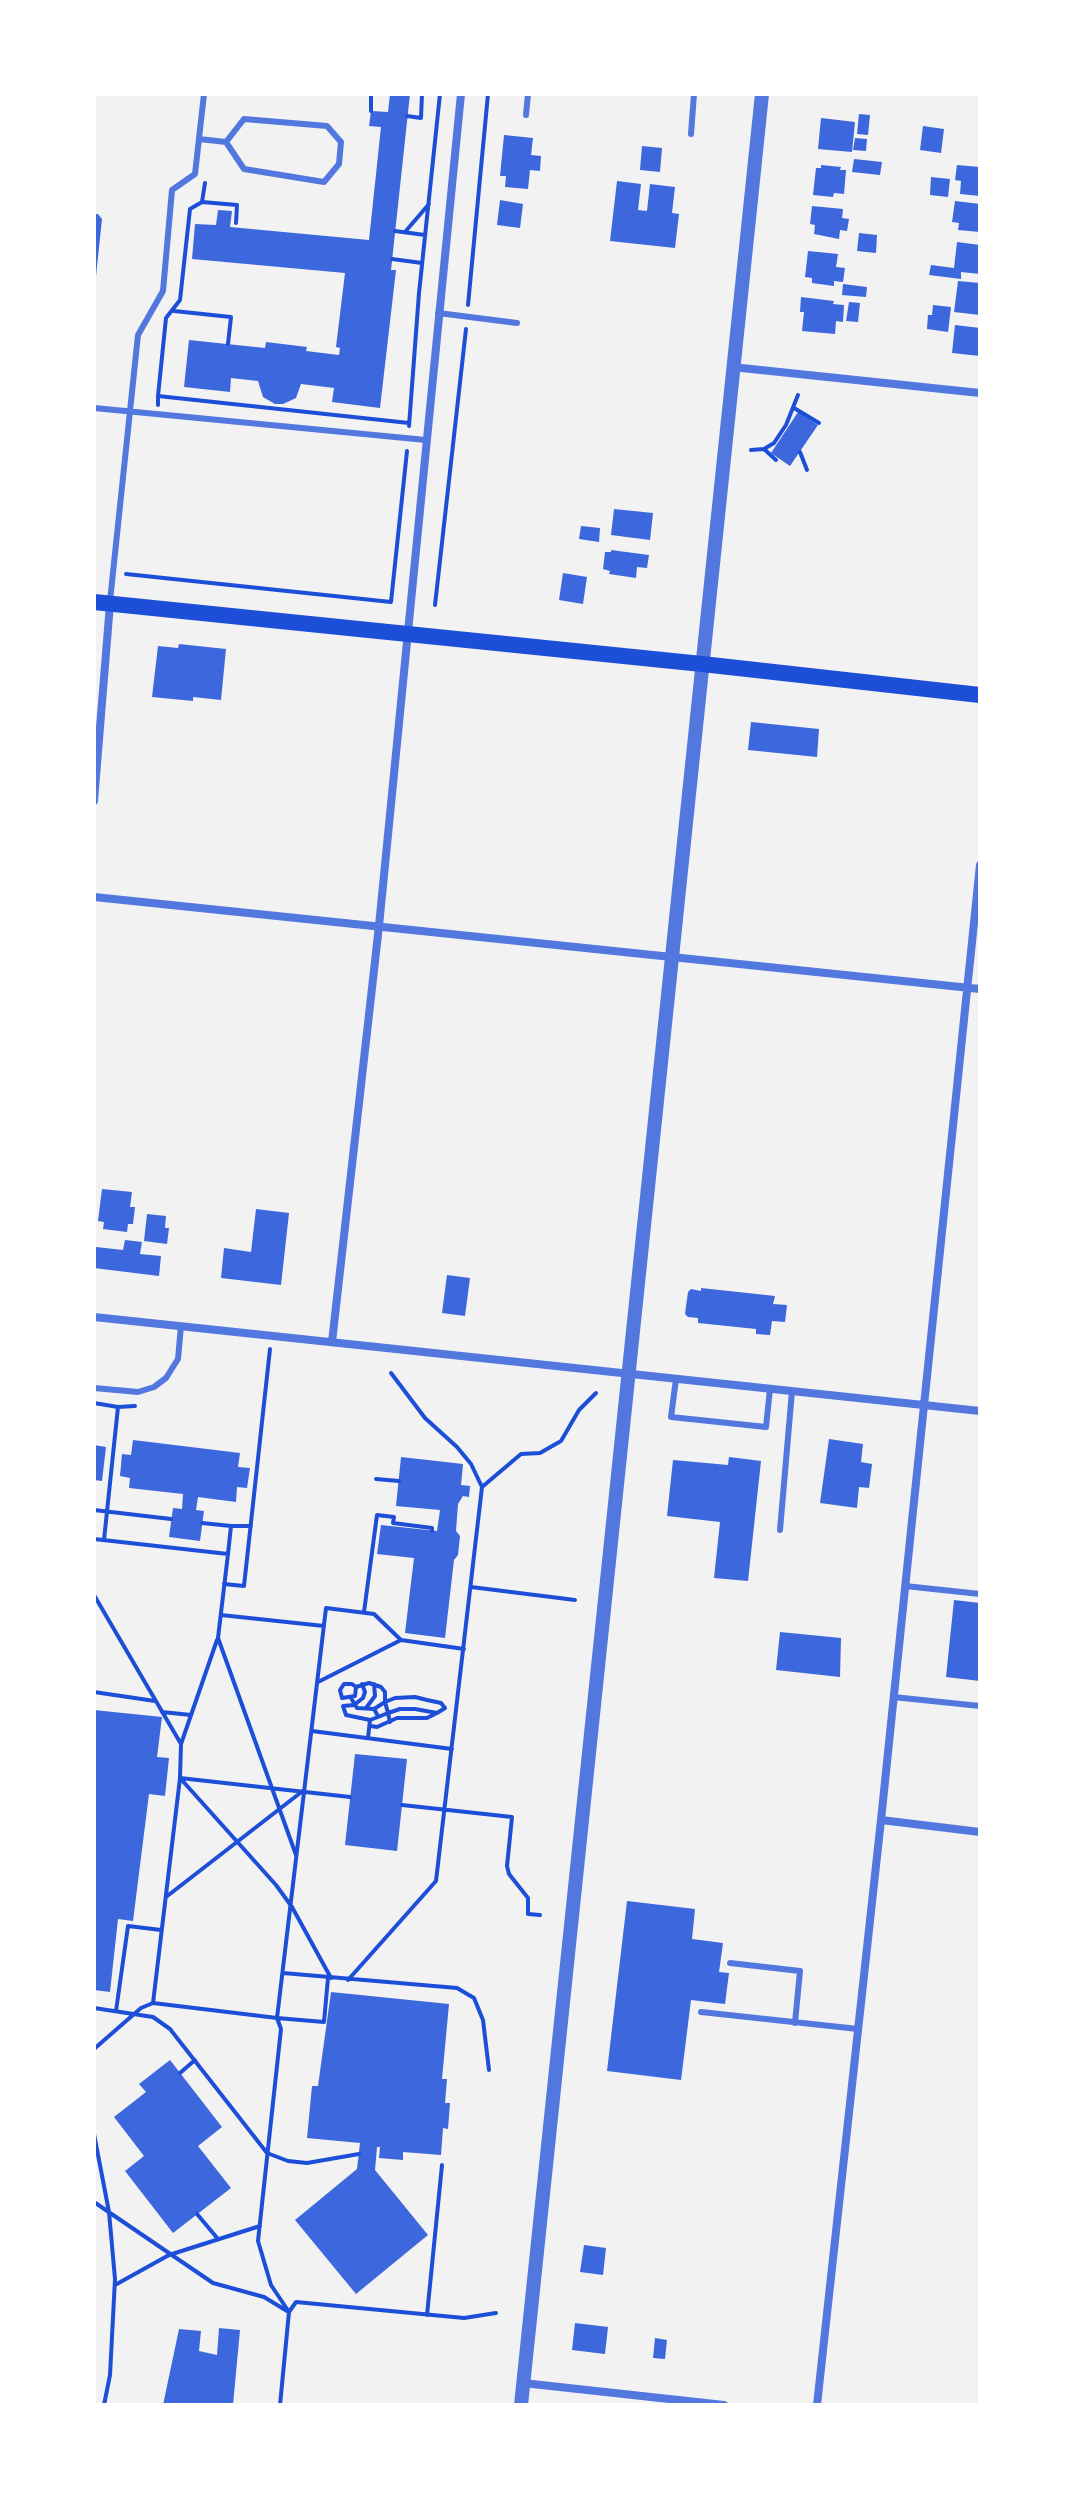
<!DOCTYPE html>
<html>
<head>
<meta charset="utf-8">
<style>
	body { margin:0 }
	#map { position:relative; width:1074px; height:2499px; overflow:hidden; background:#f2f2f2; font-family:"Source Sans 3",sans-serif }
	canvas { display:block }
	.frame { position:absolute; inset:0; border:96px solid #fff; pointer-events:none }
</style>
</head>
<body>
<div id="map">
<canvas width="1074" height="2499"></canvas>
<div class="frame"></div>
</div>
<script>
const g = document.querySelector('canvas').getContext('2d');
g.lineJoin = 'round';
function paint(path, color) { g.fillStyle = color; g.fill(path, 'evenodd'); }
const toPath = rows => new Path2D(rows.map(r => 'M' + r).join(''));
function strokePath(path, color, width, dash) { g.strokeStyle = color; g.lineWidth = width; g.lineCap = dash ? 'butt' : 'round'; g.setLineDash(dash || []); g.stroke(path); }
paint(toPath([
	[390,94,410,94,391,270,396,270,380,408,332,402,334,388,301,384,296,398,283,404,275,404,263,397,258,381,231,378,230,392,184,387,189,340,265,348,266,342,307,347,306,351,339,355,340,348,336,347,345,273,192,259,195,224,216,225,218,210,232,211,230,227,369,240,381,127,369,126,371,111,388,112],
	[859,114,870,115,868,135,857,134],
	[821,118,855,122,852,152,818,149],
	[923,126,944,129,941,153,920,150],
	[504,135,533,138,531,155,541,156,540,171,530,170,528,189,505,187,506,176,500,176],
	[855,138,867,139,866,151,853,150],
	[642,146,662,148,660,172,640,170],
	[854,159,882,162,880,175,852,172],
	[821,165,841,167,840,170,846,170,844,194,834,193,833,197,813,195,816,168,821,168],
	[957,165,980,167,980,196,960,194,961,181,955,180],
	[931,177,950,179,948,197,930,195],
	[617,181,641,184,638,210,647,211,650,184,675,187,672,213,679,214,675,248,610,241],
	[500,200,523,204,520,228,497,225],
	[955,201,980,204,980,232,958,230,959,223,952,222],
	[812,206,843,209,842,218,849,219,847,231,840,230,839,239,814,234,815,225,810,224],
	[94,214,98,214,102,219,96,276,94,276],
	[859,233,877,235,876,253,857,251],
	[957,242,980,245,980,274,961,272,961,279,929,275,931,265,954,268],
	[808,251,838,254,836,267,845,268,843,282,834,281,834,286,812,283,812,278,805,277],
	[958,281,980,283,980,315,954,312],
	[843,284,867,287,866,297,842,295],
	[801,297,834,301,833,304,844,305,843,322,836,321,835,334,802,331,804,312,800,312],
	[849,302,860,303,858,322,846,321],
	[933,305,951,307,948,332,927,329,928,315,932,315],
	[955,325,980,328,980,356,952,353],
	[798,412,818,425,790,466,771,453],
	[614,509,653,513,650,540,611,535],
	[581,526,600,528,599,542,579,539],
	[611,550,649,555,647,568,637,567,636,578,609,574,610,571,603,569,605,552,611,552],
	[563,573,587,577,583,604,559,600],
	[179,644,226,649,221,700,193,697,193,701,152,697,158,646,178,648],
	[751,722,819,729,817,757,748,750],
	[102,1189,132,1192,130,1207,135,1207,133,1224,128,1224,127,1232,103,1229,104,1222,98,1221],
	[256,1209,289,1213,281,1285,221,1278,224,1248,251,1252],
	[147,1214,166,1216,165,1228,169,1228,167,1244,144,1241],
	[125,1240,142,1242,140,1254,161,1256,159,1276,94,1268,96,1247,123,1250],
	[447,1275,470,1278,465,1316,442,1313],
	[701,1288,775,1296,773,1304,787,1305,785,1322,772,1321,770,1335,756,1334,756,1329,698,1323,698,1318,688,1317,685,1314,688,1292,691,1289,701,1291],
	[829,1439,863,1444,861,1462,872,1464,869,1488,859,1487,857,1508,820,1503],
	[133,1440,240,1453,238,1467,250,1468,247,1488,237,1487,236,1502,198,1497,196,1510,204,1511,200,1541,169,1537,173,1508,182,1509,183,1494,129,1488,130,1478,120,1476,122,1454,131,1455],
	[94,1445,106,1447,102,1481,94,1480],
	[401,1457,463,1464,461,1485,470,1486,469,1497,463,1496,458,1504,456,1531,460,1536,458,1555,454,1560,445,1638,405,1633,414,1558,377,1554,381,1525,437,1531,440,1510,396,1506],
	[729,1457,761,1461,748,1581,714,1578,720,1522,667,1516,673,1460,728,1465],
	[954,1600,980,1603,980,1681,946,1677],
	[780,1632,841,1638,840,1677,776,1670],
	[94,1710,162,1717,157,1757,169,1758,165,1796,149,1794,133,1921,118,1919,110,1992,94,1990],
	[355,1754,407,1759,397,1851,345,1845],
	[627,1901,695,1909,692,1939,723,1943,719,1972,729,1973,725,2004,691,2000,681,2080,607,2071],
	[331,1992,449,2004,442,2079,447,2079,445,2103,450,2103,448,2129,443,2128,441,2155,403,2152,403,2160,379,2158,380,2147,377,2147,375,2170,428,2235,356,2294,295,2220,357,2169,360,2143,307,2138,312,2086,318,2086],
	[170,2060,222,2127,198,2146,231,2188,173,2233,125,2171,144,2156,114,2117,146,2092,139,2084],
	[584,2245,606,2248,603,2275,580,2272],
	[575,2323,608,2327,605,2354,572,2350],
	[219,2328,240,2330,233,2405,163,2405,179,2329,201,2331,199,2351,217,2355],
	[655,2338,667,2340,665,2359,653,2358]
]), '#3d67dc');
strokePath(toPath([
	[371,94,371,111],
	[407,116,421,118,422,94],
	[202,202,237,205,236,223],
	[395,231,425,235],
	[405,232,429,204],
	[392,259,422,263],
	[468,305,488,94],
	[174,311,231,317,228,344],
	[158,396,166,318,180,300,190,209,202,202,205,183],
	[158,405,158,396,409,423],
	[794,408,819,423],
	[409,426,419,293,440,94],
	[764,449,776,460],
	[751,450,764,449,774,443,786,425,798,395],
	[800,452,807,470],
	[126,574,391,602,407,451],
	[435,605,466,329],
	[391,1373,425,1418,457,1447,471,1464,482,1487],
	[94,1403,118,1407,135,1406],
	[376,1479,399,1481],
	[94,1510,171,1519],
	[202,1523,231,1526,228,1554],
	[231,1526,251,1526],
	[94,1539,228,1554,218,1638,296,1855],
	[104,1540,118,1407],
	[224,1584,244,1586,270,1349],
	[471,1587,575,1600],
	[94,1595,181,1744,180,1778,276,1885,292,1907,331,1978],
	[364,1612,377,1515,394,1517,393,1523,432,1528,432,1531],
	[221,1615,324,1626],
	[318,1682,401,1640],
	[362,1684,365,1692,363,1698,354,1705,343,1706,346,1715,370,1720],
	[356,1687,355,1696,342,1698,340,1690,344,1684,352,1684,356,1687,369,1683,381,1687,385,1692,385,1702,374,1709],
	[94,1692,155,1701],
	[351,1698,357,1708,374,1709,378,1716],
	[366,1708,375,1696,374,1684],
	[162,1712,191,1715],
	[371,1726,377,1727,397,1718,427,1718,435,1714],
	[312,1731,452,1749],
	[368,1738,370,1720,378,1717,388,1713,400,1709,415,1709,437,1713,445,1708,441,1703,427,1700,415,1697,395,1698,385,1702,388,1713,390,1722],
	[181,1744,217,1640],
	[402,1805,512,1817,507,1866,509,1874,528,1898,528,1914,540,1915],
	[166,1897,304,1790],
	[283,1973,457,1988,474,1998,483,2020,489,2070],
	[348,1980,436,1881,482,1487,521,1454,540,1453,561,1441,579,1410,596,1393],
	[153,2003,180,1778,350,1797],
	[94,2008,153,2017,170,2029,267,2153,288,2161,307,2163,359,2154],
	[116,2011,128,1926,161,1930],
	[94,2049,141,2008,153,2003,277,2018,326,1608,374,1614,401,1640,464,1649],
	[180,2073,195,2060],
	[94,2134,109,2212,115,2279,110,2375,104,2405],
	[94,2202,213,2283,264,2297,287,2311],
	[197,2214,218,2239],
	[115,2285,169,2255,260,2226],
	[289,2312,271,2285,258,2241,281,2029,277,2018,324,2022,328,1978],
	[427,2315,442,2165],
	[280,2405,289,2312,296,2302,464,2318,496,2313]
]), '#1d4ed8', 4);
strokePath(toPath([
	[526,115,528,94],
	[691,134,694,94],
	[199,139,226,142,244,119,327,126,341,142,339,164,324,182,244,169,226,142],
	[438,313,517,323],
	[94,408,426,440],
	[110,601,138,335,163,291,172,190,195,174,204,94],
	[676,1379,671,1417,766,1427,770,1389],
	[94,1388,138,1392,154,1387,166,1378,178,1359,181,1326],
	[780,1530,792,1391],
	[905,1586,980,1594],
	[893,1697,980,1706],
	[730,1963,800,1971,795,2023],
	[701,2012,858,2029]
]), '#5277de', 6);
strokePath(toPath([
	[732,367,980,393],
	[94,801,110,604],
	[94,897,980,989],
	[94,1317,980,1411],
	[332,1342,379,926,461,94],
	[881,1820,980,1832],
	[523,2383,724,2405],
	[817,2405,881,1820,980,865]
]), '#5277de', 8);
strokePath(toPath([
	[521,2405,762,94]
]), '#5277de', 14);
strokePath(toPath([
	[94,602,702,664,980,695]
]), '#1d4ed8', 16);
</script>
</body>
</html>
